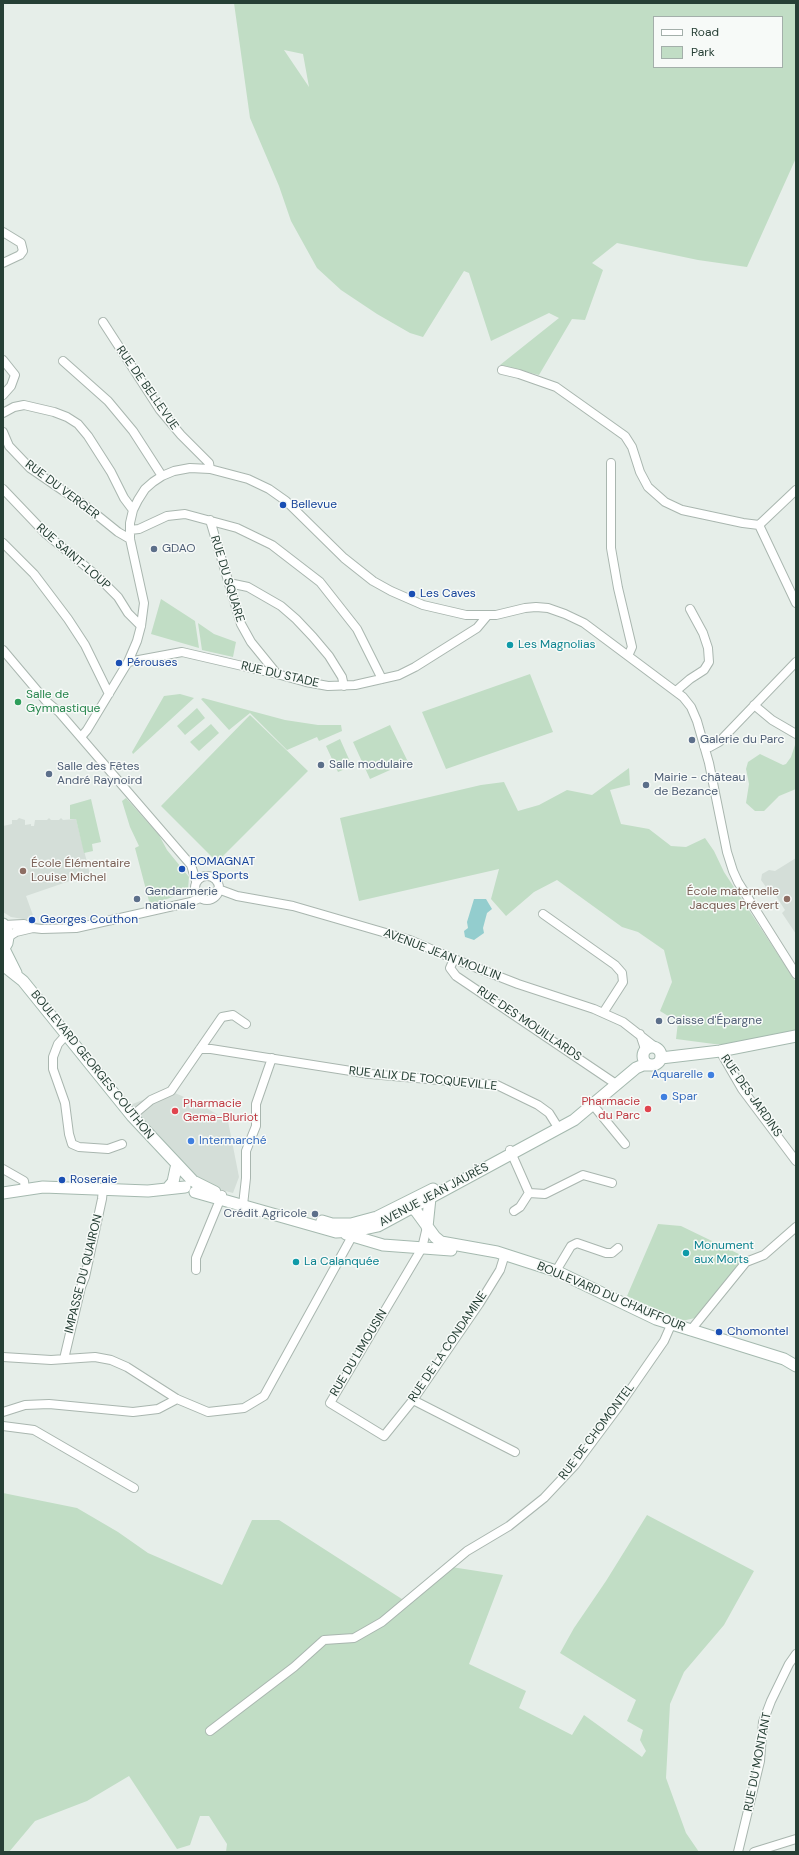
<!DOCTYPE html>
<html>
<head>
<meta charset="utf-8">
<style>
	body { margin:0 }
	#map { position:relative; width:799px; height:1855px; overflow:hidden; background:#e6eee9; font-family:"DM Sans",sans-serif }
	canvas { display:block }
	.frame { position:absolute; inset:0; border:4px solid #263f35; pointer-events:none }
	.legend { position:absolute; left:653px; top:16px; width:130px; height:52px; box-sizing:border-box; background:#f7faf8; border:1px solid #a3afaa; margin:0; padding:5px 7px; list-style:none; font-size:12px; color:#263f35 }
	.legend li { display:flex; align-items:center; gap:8px; height:20px }
	.legend b { width:20px; border:1px solid #a3afaa }
</style>
</head>
<body>
<div id="map">
<canvas width="799" height="1855"></canvas>
<div class="frame"></div>
<ul class="legend">
<li><b style="height:5px;background:#fff"></b>Road</li>
<li><b style="height:11px;background:#c1ddc5"></b>Park</li>
</ul>
</div>
<script>
const g = document.querySelector('canvas').getContext('2d');
g.lineJoin = 'round';
function paint(path, color) { g.fillStyle = color; g.fill(path, 'evenodd'); }
const toPath = rows => new Path2D(rows.map(r => 'M' + r).join(''));
function strokePath(path, color, width, dash) { g.strokeStyle = color; g.lineWidth = width; g.lineCap = dash ? 'butt' : 'round'; g.setLineDash(dash || []); g.stroke(path); }
function label(font, color, halo, rows, align = 'center') {
  g.font = font + ' "DM Sans",sans-serif'; g.lineWidth = 3; g.setLineDash([]); g.textBaseline = 'middle'; g.strokeStyle = halo; g.fillStyle = color; for (const [text, x, y, turn = 0] of rows) {
    g.save(); g.translate(x, y); g.rotate((+turn || 0) * Math.PI / 180); g.textAlign = isNaN(turn) ? turn : align; if (halo) g.strokeText(text, 0, 0); g.fillText(text, 0, 0); g.restore();
  }
}
paint(toPath([
	[19,818,25,820,25,825,31,824,31,826,34,826,35,820,47,820,49,818,51,820,59,820,61,818,63,820,76,819,90,874,26,896,34,918,30,918,29,920,11,917,3,912,3,826,12,824,12,820,17,820],
	[796,858,796,934,782,913,785,910,771,888,766,887,761,880,762,874,769,870,775,871],
	[168,1090,198,1103,228,1121,239,1177,233,1193,210,1187,187,1168,157,1137,130,1105]
]), '#d4ded8');
paint(toPath([
	[234,3,796,3,796,158,747,267,698,260,617,243,592,263,603,270,585,320,572,319,539,375,500,365,559,318,549,313,491,341,469,273,464,271,423,337,410,333,377,314,341,290,317,268,291,221,279,186,250,118],
	[654,17,782,17,782,67,654,67],
	[284,50,303,54,309,87],
	[161,599,195,621,199,648,151,634],
	[198,623,214,634,236,642,233,657,202,650],
	[530,674,553,732,446,769,422,712],
	[180,694,194,698,133,754,132,752,164,696],
	[203,698,285,720,318,725,341,725,342,731,319,741,317,737,287,750,250,713,229,730,201,699],
	[197,708,205,718,185,735,177,726],
	[250,715,308,771,217,862,161,806],
	[211,724,219,733,199,751,190,742],
	[390,725,408,762,370,779,353,742],
	[340,739,352,766,338,772,326,746],
	[796,742,796,789,779,796,764,811,755,811,746,803,749,784,746,769,748,762,760,754,783,765,786,764,791,757],
	[629,768,630,785,610,790,621,824,649,829,671,846,686,847,705,838,714,851,724,872,796,982,796,1031,732,1045,714,1044,676,1039,678,1022,660,1011,672,982,664,950,638,932,622,927,557,880,534,892,506,916,491,899,499,869,359,901,340,818,481,785,504,782,518,811,539,805,567,790,592,795],
	[126,798,159,835,167,850,189,877,188,889,184,893,150,905,135,848,139,846,130,827,122,801],
	[91,799,101,842,92,844,93,851,84,853,76,819,70,819,70,805],
	[658,1224,681,1226,743,1256,733,1272,695,1318,682,1321,627,1296],
	[3,1493,77,1508,118,1532,148,1553,222,1585,252,1520,279,1520,405,1601,445,1566,503,1575,469,1664,526,1691,519,1708,572,1735,584,1715,642,1757,646,1751,640,1740,643,1730,627,1721,636,1700,560,1653,574,1628,606,1581,647,1515,754,1571,724,1625,684,1672,670,1704,666,1778,686,1833,699,1852,226,1852,227,1844,209,1816,200,1816,190,1845,177,1849,129,1776,87,1801,35,1821,9,1852,3,1852]
]), '#c1ddc5');
paint(toPath([
	[474,899,486,899,492,909,487,913,483,928,484,933,474,940,465,937,464,931,468,928,467,922]
]), '#93cdce');
const minor = toPath([
	[3,232,21,243,23,251,20,255,3,263],
	[103,322,160,410,181,435,209,463,210,469],
	[3,360,15,375,11,386,3,395],
	[63,361,108,401,133,431,162,476],
	[502,370,519,374,556,387,625,436,632,447,640,472,648,487,665,502,682,510,743,523,759,525,796,603],
	[3,413,14,407,24,405,54,412,67,417,78,424,88,436,111,472,124,498,133,510],
	[3,432,9,446,30,468,87,507,118,532,130,539],
	[611,463,611,548,618,588,632,647,628,656],
	[3,489,46,534,96,575,118,597,128,613,141,626],
	[210,520,241,624,251,642,277,674],
	[759,525,796,490],
	[130,530,139,529,167,516,185,514,237,528,272,545,320,582,357,629,382,679],
	[3,543,34,574,68,619,85,645,109,694],
	[229,583,248,587,281,606,296,619,313,637,329,656,342,677,344,686],
	[3,650,46,701,59,712,166,836,191,865,196,881],
	[128,662,182,652,277,674,306,682,328,686,355,685,399,675,415,667,477,628,487,616],
	[676,691,690,679,704,670,709,662,708,648,703,633,690,609],
	[754,705,772,720,796,734],
	[81,737,87,730,128,662,137,641,141,626,144,603,130,539,130,523,133,510,138,500,145,489,153,482,162,476,174,471,190,468,210,469,248,479,269,489,286,501,344,558,373,581,391,591,423,605,466,615,496,615,525,608,536,607,548,608,565,614,584,623,683,697,691,707,697,721,709,763,727,852,733,871,738,882,796,974],
	[704,746,710,747,719,742,796,662],
	'195 888a12 12 0 1 1 24 0a12 12 0 1 1-24 0Z',
	[218,889,237,896,293,906,410,940,454,959,518,984,594,1009,623,1022,655,1047],
	[543,914,615,965,622,973,623,982,603,1013],
	[4,925,24,924,33,928,42,929,76,928,191,902,200,898],
	[8,937,16,932,33,928],
	[454,959,450,968,456,976,616,1084],
	[640,1034,645,1049],
	[66,1035,58,1044,53,1057,53,1069,65,1103,69,1134,72,1144,79,1147,108,1149,122,1144],
	[200,1049,211,1049,370,1074,497,1085,538,1105,549,1113,559,1129],
	[720,1051,742,1089,796,1161],
	[593,1105,625,1144],
	[132,1116,151,1100,171,1091,222,1017,233,1015,246,1024],
	[510,1150,529,1193,545,1194,583,1175,612,1183],
	[3,1169,24,1181,25,1189],
	[243,1205,246,1178,246,1151,256,1126,256,1104,272,1058],
	[514,1211,520,1207,529,1193],
	[427,1227,422,1248,330,1403,384,1436,413,1400,479,1304,500,1270,505,1254],
	[196,1270,196,1258,222,1195],
	[556,1271,571,1246,577,1243,606,1253,612,1253,618,1248],
	[690,1331,746,1262,764,1255,796,1227],
	[3,1357,51,1360,95,1357,111,1360,127,1367,177,1399,208,1412,244,1408,264,1396,355,1231],
	[64,1359,81,1287,85,1277,102,1199,103,1189],
	[413,1400,515,1452],
	[3,1412,25,1405,49,1404,133,1412,158,1409,177,1399],
	[3,1426,34,1430,134,1488],
	[210,1731,294,1667,324,1640,354,1638,382,1622,467,1551,509,1526,544,1498,575,1465,619,1406,664,1341,671,1325],
	[738,1852,760,1761,763,1722,771,1701,789,1664,796,1654],
	[754,1852,796,1839]
]);
const secondary = toPath([
	[3,924,7,931,8,937,7,943,3,950],
	[4,949,16,973],
	[3,965,23,981,132,1116,193,1181],
	'643 1056a9 9 0 1 1 18 0a9 9 0 1 1-18 0Z',
	[661,1058,720,1051,796,1036],
	[195,1182,215,1192],
	[167,1189,173,1182,176,1168],
	[195,1192,336,1232,355,1231,378,1226,574,1120,636,1068,643,1065,649,1065],
	[3,1193,43,1187,148,1191,185,1187],
	[407,1205,416,1211,435,1237,441,1242,497,1252,556,1271,656,1319,784,1359,796,1366],
	[322,1221,332,1224,351,1224,377,1217,433,1189],
	[427,1227,430,1198],
	[346,1234,383,1245,451,1250]
]);
strokePath(minor, '#a9b6af', 10);
strokePath(secondary, '#a5b9af', 13);
strokePath(minor, '#fff', 8);
strokePath(secondary, '#fff', 11);
for (const [x, y, r, color] of [
	[283,505,4,"#1a4fb4"],
	[154,549,4,"#5c6f8a"],
	[412,594,4,"#1a4fb4"],
	[510,645,4,"#0f9aa8"],
	[119,663,4,"#1a4fb4"],
	[18,702,4,"#2e9e5b"],
	[692,740,4,"#5c6f8a"],
	[321,765,4,"#5c6f8a"],
	[49,774,4,"#5c6f8a"],
	[646,785,4,"#5c6f8a"],
	[182,869,4,"#1a4fb4"],
	[23,871,4,"#8d6e63"],
	[137,899,4,"#5c6f8a"],
	[787,899,4,"#8d6e63"],
	[32,920,4,"#1a4fb4"],
	[659,1021,4,"#5c6f8a"],
	[711,1075,4,"#3f7fe0"],
	[664,1097,4,"#3f7fe0"],
	[648,1109,4,"#e0444e"],
	[175,1111,4,"#e0444e"],
	[191,1141,4,"#3f7fe0"],
	[62,1180,4,"#1a4fb4"],
	[315,1214,4,"#5c6f8a"],
	[686,1253,4,"#0f9aa8"],
	[296,1262,4,"#0f9aa8"],
	[719,1332,4,"#1a4fb4"]
]) { const dot = new Path2D(); dot.arc(x, y, r, 0, 2 * Math.PI); g.fillStyle = color; g.fill(dot); strokePath(dot, '#f7faf8', 1.5); }
label('12px', '#263f35', '#f7faf8', [
	["RUE DE BELLEVUE",147,388,55],
	["RUE DU VERGER",62,490,37],
	["RUE SAINT-LOUP",73,557,41],
	["RUE DU SQUARE",227,579,73],
	["RUE DU STADE",280,675,13],
	["AVENUE JEAN MOULIN",442,955,21],
	["RUE DES MOUILLARDS",529,1024,34],
	["BOULEVARD GEORGES COUTHON",92,1065,51],
	["RUE ALIX DE TOCQUEVILLE",423,1079,6],
	["RUE DES JARDINS",751,1096,55],
	["AVENUE JEAN JAURÈS",434,1195,-28],
	["IMPASSE DU QUAIRON",84,1274,-76],
	["BOULEVARD DU CHAUFFOUR",611,1297,23],
	["RUE DE LA CONDAMINE",448,1347,-56],
	["RUE DU LIMOUSIN",359,1353,-59],
	["RUE DE CHOMONTEL",597,1432,-53],
	["RUE DU MONTANT",758,1762,-79]
]);
label('12px', '#164399', '#f7faf8', [
	["Bellevue",291,505],
	["Les Caves",420,594],
	["Pérouses",127,663],
	["ROMAGNAT",190,862],
	["Les Sports",190,876],
	["Georges Couthon",40,920],
	["Roseraie",70,1180],
	["Chomontel",727,1332]
], 'left');
label('12px', '#4e5e75', '#f7faf8', [
	["GDAO",162,549],
	["Galerie du Parc",700,740],
	["Salle modulaire",329,765],
	["Salle des Fêtes",57,767],
	["André Raynoird",57,781],
	["Mairie - château",654,778],
	["de Bezance",654,792],
	["Gendarmerie",145,892],
	["nationale",145,906],
	["Caisse d'Épargne",667,1021],
	["Crédit Agricole",307,1214,"right"]
], 'left');
label('12px', '#0d838f', '#f7faf8', [
	["Les Magnolias",518,645],
	["Monument",694,1246],
	["aux Morts",694,1260],
	["La Calanquée",304,1262]
], 'left');
label('12px', '#27864d', '#f7faf8', [
	["Salle de",26,695],
	["Gymnastique",26,709]
], 'left');
label('12px', '#785e54', '#f7faf8', [
	["École Élémentaire",31,864],
	["Louise Michel",31,878],
	["École maternelle",779,892,"right"],
	["Jacques Prévert",779,906,"right"]
], 'left');
label('12px', '#366cbe', '#f7faf8', [
	["Aquarelle",703,1075,"right"],
	["Spar",672,1097],
	["Intermarché",199,1141]
], 'left');
label('12px', '#be3a42', '#f7faf8', [
	["Pharmacie",640,1102],
	["du Parc",640,1116],
	["Pharmacie",183,1104,"left"],
	["Gema-Bluriot",183,1118,"left"]
], 'right');
</script>
</body>
</html>
